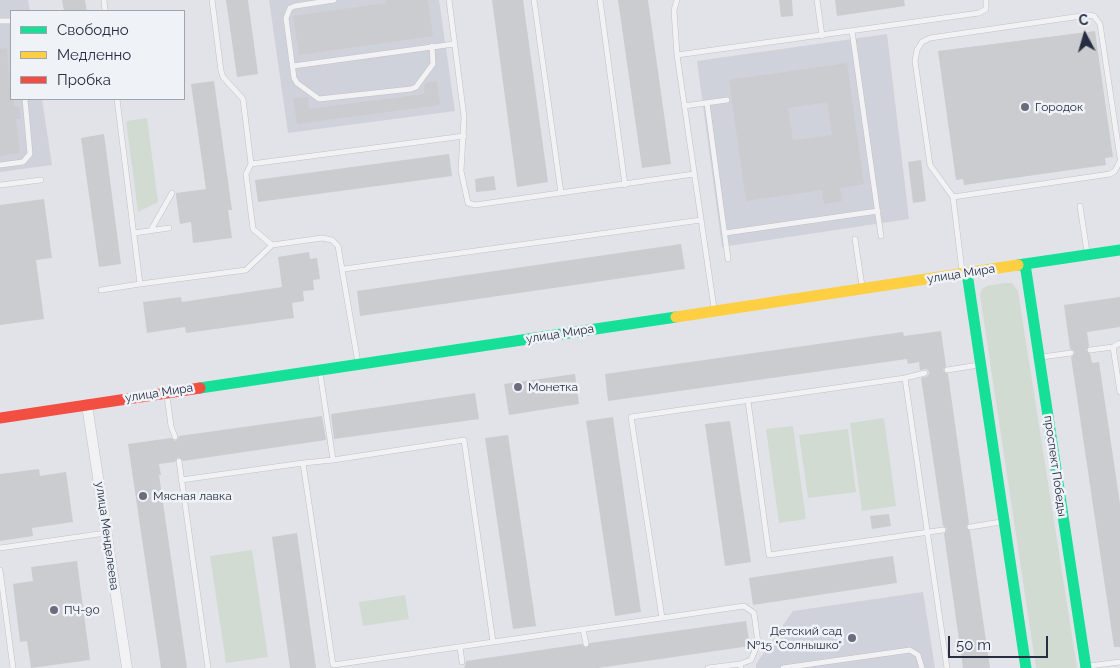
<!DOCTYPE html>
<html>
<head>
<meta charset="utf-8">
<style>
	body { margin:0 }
	#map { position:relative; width:1120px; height:668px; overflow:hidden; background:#e2e3e8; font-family:Raleway,sans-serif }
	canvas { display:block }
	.legend { position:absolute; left:10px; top:10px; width:175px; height:90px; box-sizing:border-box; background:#eff2f7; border:1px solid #9fa4af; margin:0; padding:6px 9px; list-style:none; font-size:15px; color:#282e42 }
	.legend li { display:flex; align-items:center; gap:10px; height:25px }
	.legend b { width:25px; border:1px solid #9fa4af }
	.north { position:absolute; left:1060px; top:10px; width:50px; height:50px; -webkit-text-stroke:4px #eff2f7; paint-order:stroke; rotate:354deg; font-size:14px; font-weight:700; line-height:20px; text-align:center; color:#282e42 }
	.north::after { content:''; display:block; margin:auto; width:18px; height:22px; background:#282e42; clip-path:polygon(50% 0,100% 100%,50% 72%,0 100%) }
	.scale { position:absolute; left:948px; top:636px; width:100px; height:22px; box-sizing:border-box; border:2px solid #282e42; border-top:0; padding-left:6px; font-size:15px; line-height:18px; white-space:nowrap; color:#282e42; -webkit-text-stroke:4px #eff2f7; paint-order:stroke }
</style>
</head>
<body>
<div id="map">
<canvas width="1120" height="668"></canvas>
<ul class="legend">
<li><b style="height:6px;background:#16e098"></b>Свободно</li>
<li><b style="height:6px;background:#ffcf43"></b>Медленно</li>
<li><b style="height:6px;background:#f24e42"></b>Пробка</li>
</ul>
<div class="north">С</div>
<div class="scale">50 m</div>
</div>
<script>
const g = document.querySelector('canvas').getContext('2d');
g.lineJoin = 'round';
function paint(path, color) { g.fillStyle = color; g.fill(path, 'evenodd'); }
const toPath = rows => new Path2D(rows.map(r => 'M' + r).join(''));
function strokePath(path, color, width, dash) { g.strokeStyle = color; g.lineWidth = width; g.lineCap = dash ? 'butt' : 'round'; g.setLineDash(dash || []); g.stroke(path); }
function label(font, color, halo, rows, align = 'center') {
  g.font = font + ' Raleway,sans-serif'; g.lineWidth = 5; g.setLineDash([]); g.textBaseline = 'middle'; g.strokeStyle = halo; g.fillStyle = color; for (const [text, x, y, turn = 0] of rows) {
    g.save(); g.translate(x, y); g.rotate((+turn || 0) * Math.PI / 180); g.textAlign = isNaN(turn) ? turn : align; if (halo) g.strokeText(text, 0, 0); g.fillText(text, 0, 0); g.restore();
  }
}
paint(toPath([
	[0,0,28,0,30,11,11,11,11,99,42,99,52,165,0,172],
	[269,0,439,0,455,111,288,133],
	[887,34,909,219,722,247,697,61],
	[923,592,935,668,756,668,756,664,793,611]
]), '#d0d2db');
paint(toPath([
	[147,118,158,202,138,212,126,121],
	[1004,283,1012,283,1018,291,1077,668,1036,668,980,295,982,289,987,286],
	[884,418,896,506,862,511,850,423],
	[793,426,806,519,779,523,766,429],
	[848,429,856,492,808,498,799,435],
	[252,550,268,657,226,663,210,556],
	[405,595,409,619,363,626,359,602]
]), '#d1dbd2');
paint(toPath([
	[62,0,85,0,87,11,64,11],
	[226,0,248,0,258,74,237,77],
	[386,0,428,0,433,36,299,55,293,16,386,3],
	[492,0,523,0,548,182,517,187],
	[618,0,648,0,671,164,642,168],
	[779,0,792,0,793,16,781,17],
	[835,0,904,0,905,6,837,16],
	[1095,31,1113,157,1105,158,1106,165,964,185,963,179,956,180,938,51],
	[7,48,11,99,13,99,14,106,19,107,21,119,16,119,20,153,0,156,0,49],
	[847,63,864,184,840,188,842,201,824,204,822,190,746,201,729,80],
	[827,102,832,135,793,140,788,108],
	[214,81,232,210,228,210,232,238,193,243,191,222,180,224,176,195,176,193,206,189,191,84],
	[437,81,440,105,297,124,293,99,308,97,309,109,424,94,425,83],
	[104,134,121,264,99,267,81,138],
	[449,154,452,176,258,202,255,180],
	[921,160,926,201,913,203,908,162],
	[494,176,496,190,476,192,475,179],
	[44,199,52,258,36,260,44,319,0,325,0,205],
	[681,244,685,269,360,316,357,291],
	[309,252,310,259,317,258,320,279,313,280,314,290,303,291,304,301,292,303,294,318,186,333,185,327,147,333,143,302,181,297,182,302,282,287,278,257],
	[1120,297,1120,327,1087,332,1089,346,1086,350,1090,354,1092,363,1099,362,1120,504,1120,647,1114,647,1071,357,1075,352,1070,349,1064,305],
	[941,331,946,366,943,370,948,374,969,523,966,527,970,531,990,668,963,668,944,534,947,529,943,526,921,378,928,376,929,372,927,369,920,370,919,362,908,364,907,359,608,401,605,374,903,332,904,336],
	[575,374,579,404,509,415,504,384],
	[475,393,479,419,334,439,331,414],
	[322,416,326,440,183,461,178,457,175,462,159,464,161,475,159,475,187,668,161,668,128,444,171,438,176,441,179,436],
	[613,417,641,612,615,616,586,421],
	[730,421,751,562,725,566,705,424],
	[508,435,536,626,513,629,485,438],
	[39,469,40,476,66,472,73,522,32,528,33,536,0,541,0,474],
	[889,514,891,526,872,529,870,516],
	[297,533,316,668,290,668,272,537],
	[893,556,897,583,753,605,749,578],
	[77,561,90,660,31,668,27,641,20,642,13,584,33,581,31,567],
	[746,621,750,646,598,668,464,668,466,661,582,644,586,648,590,643]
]), '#caccd0');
const lane = toPath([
	[104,0,105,11],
	[212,0,221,71,223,77,243,99,251,164,246,174,253,229,272,245,322,238,332,240,338,246,358,363],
	[334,0,295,6,290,8,286,18,294,78,297,83,319,99,411,89,416,87,433,64,432,46],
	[449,0,464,117,461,171,468,203,475,205,694,174],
	[534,0,561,193],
	[600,0,625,185],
	[677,0,674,10,677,55,714,308],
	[817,0,822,36],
	[0,21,11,21],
	[852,31,881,236],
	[677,55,979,13,986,9,986,0],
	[293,66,454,44],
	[117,99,140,284,246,270,272,245],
	[707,103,728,259],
	[684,106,727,100],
	[251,164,464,136],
	[0,165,23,162,30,154,25,99],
	[0,185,41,180],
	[953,197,1110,174,1115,171,1120,161],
	[1080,206,1087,252],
	[151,230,172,193],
	[134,233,169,228],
	[725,233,878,211],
	[855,239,862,286],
	[344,269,701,220],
	[962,271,953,197,930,165,915,61,917,50,922,42,930,38,1088,15,1094,16,1100,24,1120,158],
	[101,290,140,284],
	[1113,347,1120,392],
	[1090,350,1113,347,1120,343],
	[1042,357,1071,353],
	[947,370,979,365],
	[320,372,333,460,464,440,493,642,333,665,303,463,333,460],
	[905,378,925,373],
	[167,396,171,426,175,437],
	[748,401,769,555,943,530],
	[179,461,208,668],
	[181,480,303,463],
	[970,527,1001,522],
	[0,548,106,533],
	[0,570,13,668],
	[662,618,744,606,754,613,758,643,751,660,740,664,741,668],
	[583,629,586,644],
	[493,642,662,618,631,417,905,378,947,668],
	[460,647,462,662],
	[1089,666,1120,662],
	[708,668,740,664],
	[783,668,910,650,918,655,922,668]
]);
const street = toPath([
	[87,405,127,668]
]);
strokePath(lane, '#c0c1c6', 6);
strokePath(street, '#c0c1c6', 11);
strokePath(lane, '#f2f2f4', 5);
strokePath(street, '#f2f2f4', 10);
strokePath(toPath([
	[1025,264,1086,668],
	[1018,265,1120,250],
	[967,273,1026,668],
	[200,388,676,317]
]), '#16e098', 11);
strokePath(toPath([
	[676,317,1018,265]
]), '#ffcf43', 11);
strokePath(toPath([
	[0,418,200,388]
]), '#f24e42', 11);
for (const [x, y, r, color] of [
	[1025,107,5,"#696d7c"],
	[518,387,5,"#696d7c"],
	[143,496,5,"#696d7c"],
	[54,610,5,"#696d7c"],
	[852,638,5,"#696d7c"]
]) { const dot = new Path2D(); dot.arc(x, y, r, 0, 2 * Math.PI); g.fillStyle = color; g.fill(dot); strokePath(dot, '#eff2f7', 2); }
label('12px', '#282e42', '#eff2f7', [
	["Городок",1035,107],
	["Монетка",528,387],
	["Мясная лавка",153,496],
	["ПЧ-90",64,610],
	["Детский сад",842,631,"right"],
	["№15 \"Солнышко\"",842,645,"right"]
], 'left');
label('12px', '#282e42', '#eff2f7', [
	["улица Мира",961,274,-9],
	["улица Мира",560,334,-9],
	["улица Мира",159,393,-9],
	["проспект Победы",1055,466,82],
	["улица Менделеева",107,536,82]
]);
</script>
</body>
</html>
